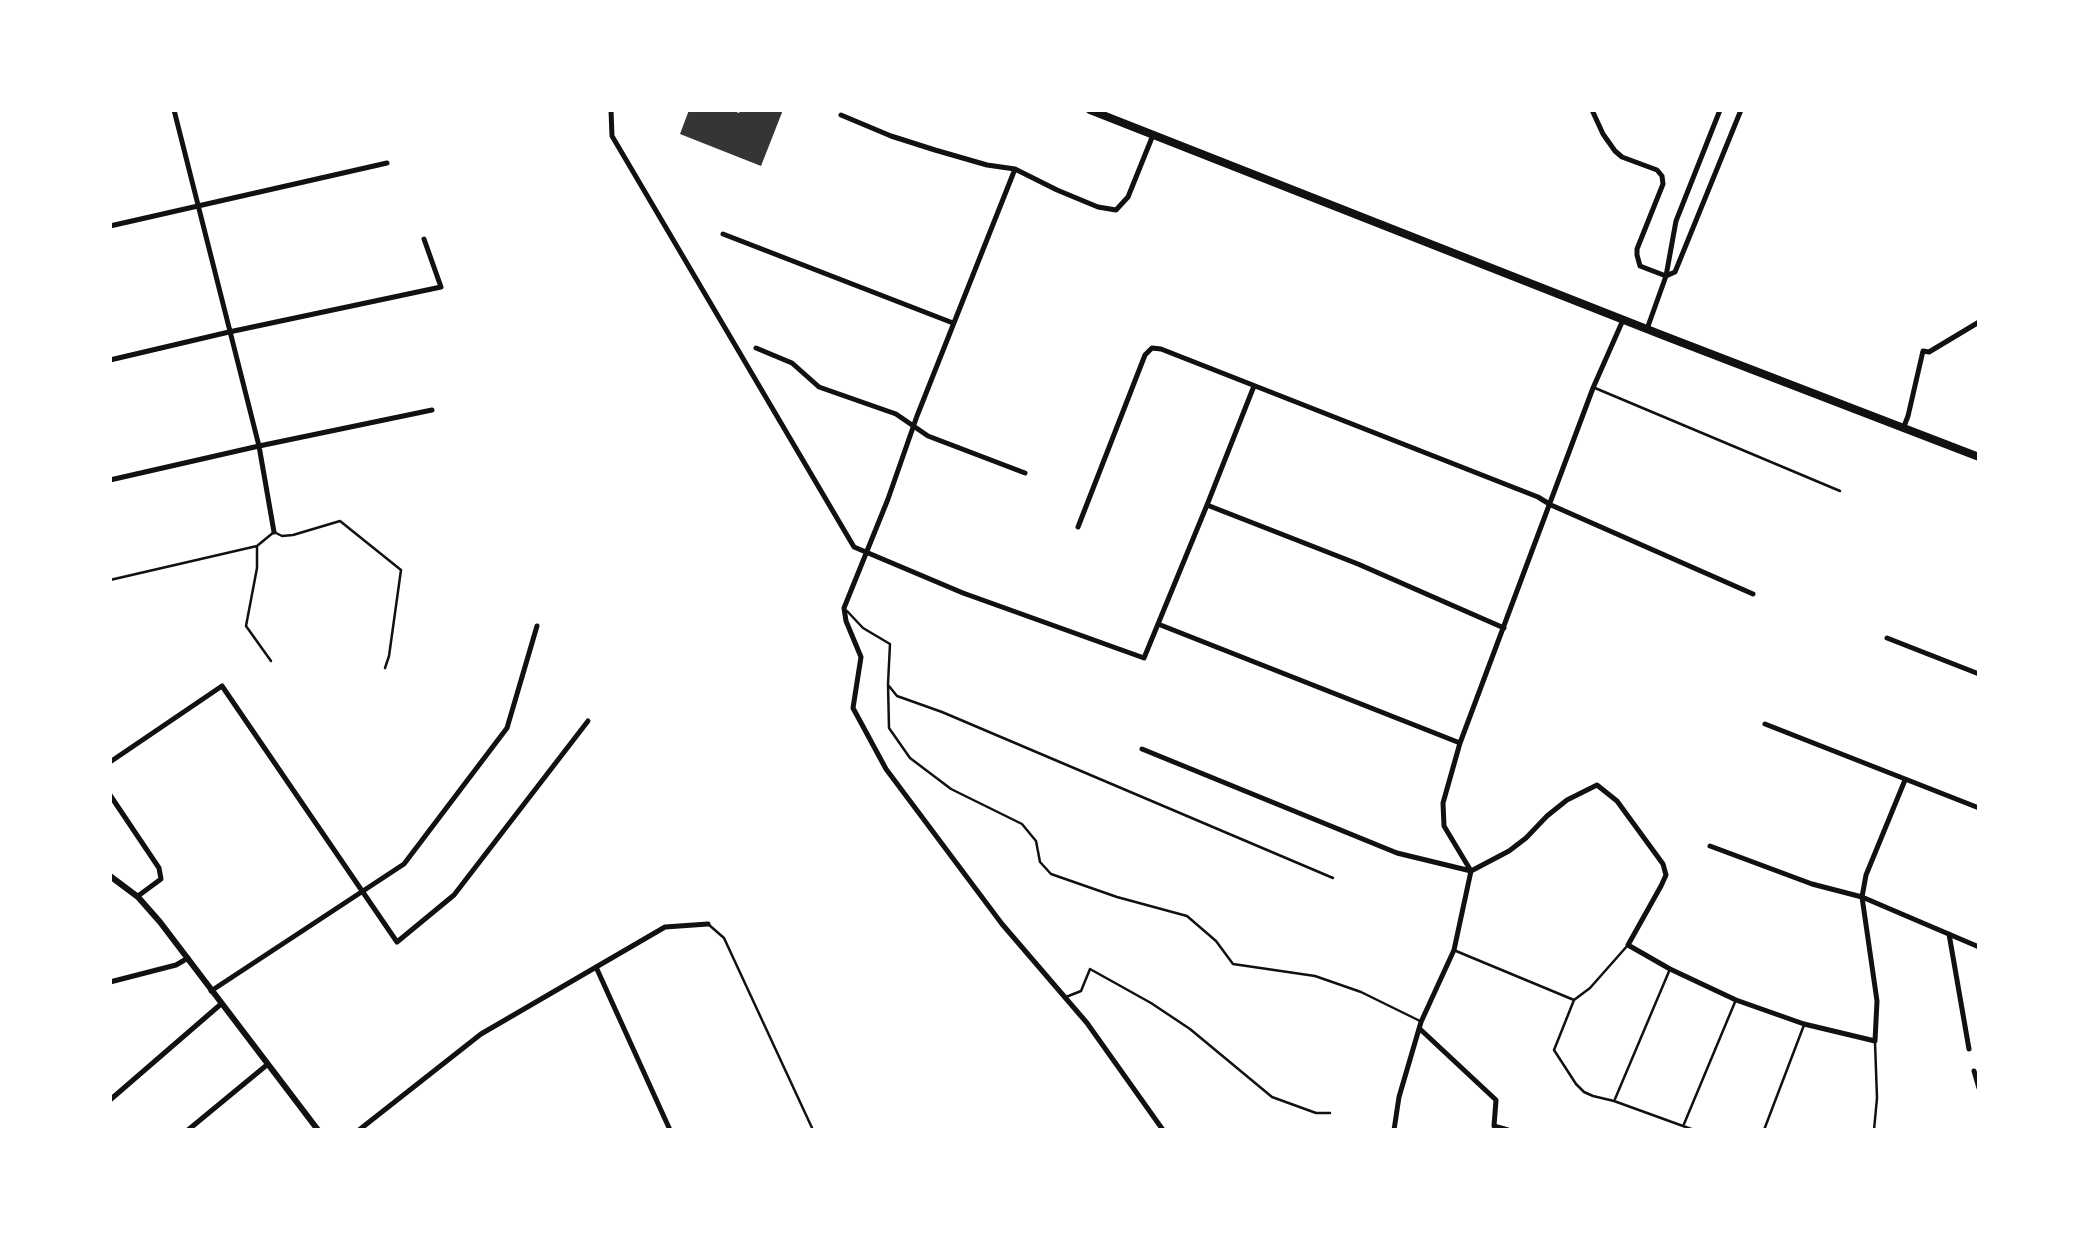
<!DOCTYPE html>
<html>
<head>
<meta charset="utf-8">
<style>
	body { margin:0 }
	#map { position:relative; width:2089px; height:1240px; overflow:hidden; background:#fff; font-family:"DM Sans",sans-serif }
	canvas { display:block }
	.frame { position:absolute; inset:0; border:112px solid #fff; pointer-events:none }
</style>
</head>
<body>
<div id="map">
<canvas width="2089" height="1240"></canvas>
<div class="frame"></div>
</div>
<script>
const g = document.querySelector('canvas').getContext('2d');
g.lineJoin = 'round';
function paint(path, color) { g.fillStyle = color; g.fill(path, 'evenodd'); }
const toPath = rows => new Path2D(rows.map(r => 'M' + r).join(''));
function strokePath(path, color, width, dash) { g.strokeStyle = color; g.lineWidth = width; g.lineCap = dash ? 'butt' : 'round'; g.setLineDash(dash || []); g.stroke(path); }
paint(toPath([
	[689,110,731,110,739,113,741,110,783,110,761,166,680,134]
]), '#353535');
strokePath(toPath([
	[1595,388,1840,491],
	[257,547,257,568,246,626,271,661],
	[110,580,257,546,274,532,282,536,293,535,340,521,401,570,389,656,385,668],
	[847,611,863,628,890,644,888,684,889,728,910,758,951,789,1022,824,1036,841,1040,862,1051,874,1117,897,1187,916,1216,941,1233,964,1315,976,1361,992,1420,1021],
	[889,686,897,696,942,712,1333,878],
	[708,924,724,938,813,1130],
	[1456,951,1574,1000,1590,988,1628,945],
	[1066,997,1081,991,1090,969,1151,1003,1190,1029,1272,1097,1316,1113,1330,1113],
	[1574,1000,1554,1050,1576,1084,1584,1092,1593,1096,1614,1101,1694,1130],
	[1615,1099,1670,969],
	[1684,1124,1735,1002],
	[1764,1130,1804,1025],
	[1874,1130,1877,1098,1875,1042]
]), '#111', 2.5);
strokePath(toPath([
	[174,110,259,446,274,532],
	[611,110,612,136,854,547,963,593,1144,658,1207,505,1254,386],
	[1592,110,1603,134,1615,151,1622,157,1657,170,1662,176,1663,184,1637,249,1637,255,1640,266,1666,276],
	[841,115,891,136,935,150,987,165,1015,169,1057,190,1098,207,1116,210,1128,197,1153,135],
	[1015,169,917,416,888,499,844,608,846,621,861,657,853,708,886,769,1002,924,1087,1023,1163,1130],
	[110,226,387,163],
	[723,234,953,323],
	[1666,276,1675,272,1741,110],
	[1647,329,1666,276,1676,221,1720,110],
	[756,348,792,363,819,387,896,414,928,436,1025,473],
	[110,360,229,332,441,287,424,239],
	[1903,429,1908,416,1923,351,1929,352,1979,322],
	[110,480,259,446,432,410],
	[1207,505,1358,564,1504,628],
	[1078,527,1145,355,1152,348,1161,349,1538,497,1551,505,1753,594],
	[1158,624,1460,743],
	[1887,638,1979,674],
	[1765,724,1979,808],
	[1142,749,1397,853,1471,871,1509,851,1526,838,1547,816,1567,800,1597,785,1617,801,1663,864,1666,875,1661,886,1628,945,1670,969,1736,1000,1804,1024,1875,1041,1877,1001,1862,897,1866,875,1905,780],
	[110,762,222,686,397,942,454,895,588,721],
	[110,795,159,868,161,879,138,896],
	[1710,846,1812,884,1862,897,1979,947],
	[1949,934,1969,1049],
	[596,967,670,1130],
	[110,982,176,965,188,958],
	[211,991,404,864,507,728,537,626],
	[1420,1029,1496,1100,1494,1126,1508,1130],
	[1974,1071,1979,1088],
	[110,1100,221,1004],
	[188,1130,268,1064],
	[359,1130,481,1034,665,927,708,924],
	[1394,1130,1399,1097,1421,1022,1454,950,1471,871,1444,826,1443,803,1460,743,1593,388,1623,320]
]), '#111', 5);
strokePath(toPath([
	[110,876,138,897,160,922,318,1130]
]), '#111', 6);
strokePath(toPath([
	[1090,110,1662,335,1979,457]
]), '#111', 8);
</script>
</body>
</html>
